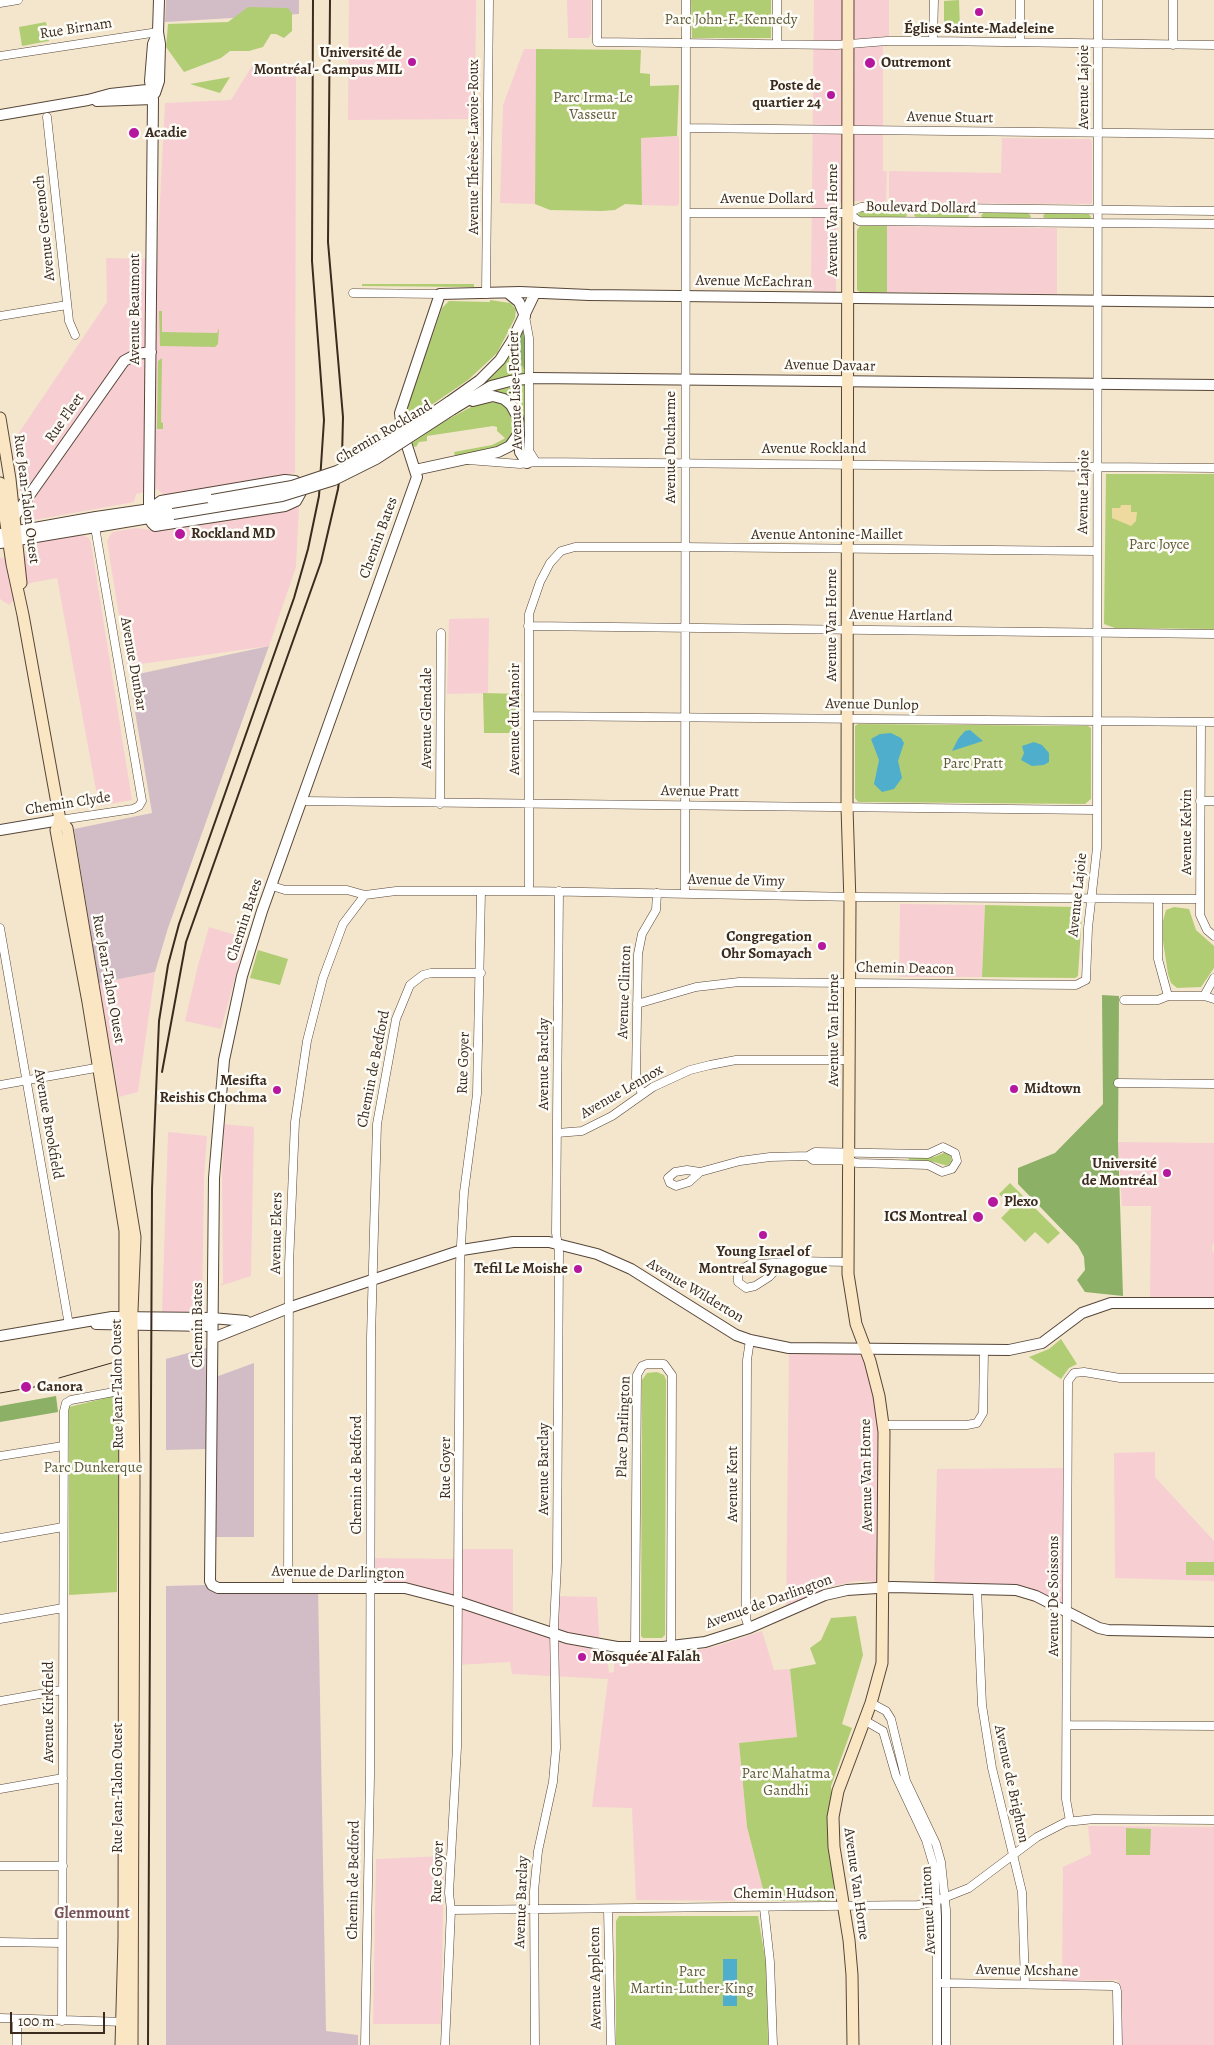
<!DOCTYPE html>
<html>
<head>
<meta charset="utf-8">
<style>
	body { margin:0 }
	#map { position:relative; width:1214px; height:2045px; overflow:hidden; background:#f3e6cc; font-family:Alegreya,serif }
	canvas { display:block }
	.scale { position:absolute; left:10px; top:2012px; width:95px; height:22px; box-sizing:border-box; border:2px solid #3b2a1e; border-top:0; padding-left:6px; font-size:15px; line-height:18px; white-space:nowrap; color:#3b2a1e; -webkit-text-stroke:4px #fdfcf7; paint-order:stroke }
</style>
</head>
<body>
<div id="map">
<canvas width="1214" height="2045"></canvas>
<div class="scale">100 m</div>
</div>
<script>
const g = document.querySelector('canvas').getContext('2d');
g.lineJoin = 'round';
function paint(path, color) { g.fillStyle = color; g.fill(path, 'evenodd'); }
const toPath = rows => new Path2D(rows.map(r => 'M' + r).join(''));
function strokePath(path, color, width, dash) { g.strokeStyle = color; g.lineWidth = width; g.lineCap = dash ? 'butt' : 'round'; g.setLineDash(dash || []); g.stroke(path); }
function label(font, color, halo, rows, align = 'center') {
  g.font = font + ' Alegreya,serif'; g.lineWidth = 5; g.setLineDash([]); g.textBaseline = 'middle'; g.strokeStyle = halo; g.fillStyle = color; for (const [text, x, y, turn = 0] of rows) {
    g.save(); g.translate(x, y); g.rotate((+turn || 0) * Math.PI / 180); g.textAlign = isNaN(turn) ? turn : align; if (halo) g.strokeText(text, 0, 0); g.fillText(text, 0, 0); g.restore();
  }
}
paint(toPath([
	[349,0,476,0,475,119,348,120],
	[567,0,591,0,591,34,589,38,568,38],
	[814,0,889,0,889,39,883,39,883,171,887,171,886,203,858,201,837,203,836,292,811,291],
	[524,49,536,49,535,204,500,203,503,105],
	[252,66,296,66,295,473,164,495,157,489,136,494,134,502,29,521,19,486,12,443,107,302,106,258,157,259,165,103,231,100],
	[679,136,679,204,676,206,642,205,641,138],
	[1002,138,1090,139,1092,142,1092,204,889,203,889,171,1001,173],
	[887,226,1057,228,1057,294,887,292],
	[299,506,296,567,269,646,127,666,107,541,112,532,136,528,159,531,287,511],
	[82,535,89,538,91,543,132,800,99,806,57,578,30,583,9,605,0,599,0,558,25,555,27,544],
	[489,618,488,693,447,694,449,619],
	[900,904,985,905,982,977,899,977],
	[209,927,246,938,221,1029,185,1021,198,965],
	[155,972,138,1092,119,1097,99,983],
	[224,1124,254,1127,251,1276,220,1286,223,1283,222,1176],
	[168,1132,207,1136,204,1178,202,1312,162,1312],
	[1118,1142,1214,1143,1214,1241,1212,1248,1214,1254,1214,1299,1150,1297,1151,1206,1122,1206],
	[789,1348,866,1350,879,1396,883,1588,871,1581,856,1581,825,1588,786,1612],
	[1155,1452,1155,1477,1214,1541,1214,1581,1115,1578,1114,1453],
	[1067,1468,1067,1610,1040,1596,934,1587,937,1469],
	[459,1549,513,1549,513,1620,554,1634,554,1596,597,1597,600,1652,607,1655,609,1673,614,1672,614,1653,636,1655,693,1651,717,1646,762,1631,774,1670,790,1669,797,1737,739,1743,747,1827,766,1901,636,1900,632,1808,592,1807,608,1679,512,1674,510,1662,457,1665,459,1602,370,1586,371,1558,458,1559],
	[1088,1826,1214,1827,1214,2045,1118,2045,1118,1980,1062,1981,1063,1867,1091,1854],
	[444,1856,441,2024,373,2024,376,1859]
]), '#f7cfd3');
paint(toPath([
	[166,0,299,0,299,14,165,22],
	[269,646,168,928,155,972,99,983,74,829,152,813,129,676],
	[210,1347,213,1378,254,1363,254,1537,211,1537,212,1585,318,1586,326,2031,358,2035,358,2045,166,2045,166,1586,207,1585,207,1449,166,1450,166,1359]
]), '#d2bdc7');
paint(toPath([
	[691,0,771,0,771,38,692,38],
	[959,0,960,27,944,27,944,1],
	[248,7,288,8,292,13,292,31,284,38,276,34,271,34,263,47,249,51,230,51,221,58,184,72,166,47,168,24,228,22],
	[46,22,49,41,22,46,19,27],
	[536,49,641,50,640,73,650,74,650,86,679,85,677,136,641,138,642,205,625,204,615,210,602,211,550,210,535,204],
	[230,77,220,93,190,84],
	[861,211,904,211,907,215,905,219,860,217,858,215],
	[917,211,965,211,969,215,968,219,916,218,914,215],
	[984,212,1027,212,1031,216,1030,219,983,219,981,216],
	[1046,212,1088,213,1091,217,1090,220,1045,220,1043,216],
	[860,226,887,226,887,292,860,292,857,290,857,230],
	[362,284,474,284,474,287,362,286],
	[490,300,510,303,516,309,515,318,497,353,468,380,405,423,405,413,442,308,449,301,490,302],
	[159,311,162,311,162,332,217,333,219,328,218,344,215,347,160,346],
	[508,355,518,358,526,369,527,375,479,389,478,387],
	[162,358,161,422,163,423,163,429,157,429,158,361],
	[523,384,527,385,525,425,520,410,512,400,490,392],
	[482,401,500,403,508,409,513,424,512,434,507,442,493,450,455,456,454,452,492,445,502,440,505,438,497,431,497,427,493,426,427,436,427,441,419,442,416,447,413,446,412,443,443,422],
	[1106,474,1214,474,1214,629,1115,628,1104,624],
	[483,693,522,694,519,733,484,733],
	[858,724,1088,726,1091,728,1091,799,1085,804,858,802,855,798,855,726],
	[985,905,1075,907,1080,909,1082,913,1078,976,1075,978,982,977],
	[1174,907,1189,909,1196,930,1214,946,1214,968,1201,987,1177,988,1171,983,1168,974,1163,941,1163,921,1166,910],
	[258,950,288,959,280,985,250,978],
	[946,1152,950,1154,952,1160,948,1166,934,1162,910,1161,908,1158,934,1157],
	[1010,1183,1060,1233,1048,1244,1035,1232,1025,1242,1001,1218,1012,1207,999,1194],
	[1061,1339,1077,1364,1069,1368,1061,1379,1029,1357,1049,1349],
	[657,1372,664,1375,666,1380,665,1635,662,1638,643,1638,641,1636,642,1380,647,1373],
	[114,1396,119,1400,117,1592,69,1595,69,1407],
	[1186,1562,1214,1562,1214,1575,1186,1575],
	[856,1616,863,1655,842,1724,852,1728,831,1786,834,1898,830,1901,766,1901,747,1827,739,1743,797,1737,790,1669,816,1664,810,1648,821,1640,831,1618],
	[1126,1828,1151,1829,1150,1855,1126,1855],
	[619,1916,758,1916,767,1969,768,2045,616,2045,616,1921]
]), '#b1cd74');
paint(toPath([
	[521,331,525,331,526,369,525,370,518,358,512,360,508,355],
	[1102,995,1119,996,1118,1142,1123,1296,1085,1292,1077,1280,1085,1270,1084,1257,1078,1246,1018,1184,1018,1168,1055,1153,1103,1104],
	[56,1396,58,1412,0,1422,0,1406]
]), '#8cb066');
paint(toPath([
	[1121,505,1131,505,1131,512,1137,512,1136,521,1131,526,1112,518,1112,508,1120,508]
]), '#eeda9e');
paint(toPath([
	[970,730,983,741,952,751,958,739,965,731],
	[891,733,901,738,904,743,898,761,902,778,894,789,882,792,874,784,879,760,871,739,880,734],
	[1034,742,1042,745,1049,753,1049,762,1044,765,1032,766,1021,760,1024,753,1022,746],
	[723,1959,737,1959,737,2006,723,2006]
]), '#4eaecc');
const minor = toPath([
	[597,0,597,42,837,45,887,41,933,41,1214,45],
	[1020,0,1020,42],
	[0,3,18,0],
	[933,41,934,0],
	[777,44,777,0],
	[1173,45,1173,0],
	[0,56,158,32],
	[47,117,69,321,75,335],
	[686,128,1214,134],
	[686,213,848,213,861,207,1214,211],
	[848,213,859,221,1214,224],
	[353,293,440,294],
	[486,294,489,0],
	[0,316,67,305],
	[525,316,529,338,529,451,536,462],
	[468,460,520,464,536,462,1214,468],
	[528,626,1214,634],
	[529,716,1214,722],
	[1201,723,1200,915,1207,930,1214,936],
	[302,801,1096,810],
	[1200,801,1214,801],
	[440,804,441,633],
	[60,820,133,809,139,806,142,801,95,527],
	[272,886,285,890,347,890,365,895,396,891,529,891,858,897,1200,899],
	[529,891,529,614,540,582,550,563,561,551,575,547,679,547,1097,551],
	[685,894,686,0],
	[1158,899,1158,959,1168,996],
	[0,928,69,1325],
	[1204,996,1214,978],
	[1124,1000,1158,1000,1168,996,1204,996,1214,999],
	[637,1004,696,987,739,982,1076,985,1086,980,1088,928,1097,848,1098,0],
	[1118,1083,1214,1084],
	[0,1085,101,1067],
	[642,1094,636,1078,638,954,642,934,656,910,657,893],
	[557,1133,582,1131,612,1116,653,1087,690,1070,710,1065,736,1060,848,1060],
	[700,1172,687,1170,675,1172,668,1178,670,1183,676,1186,689,1182,700,1172,740,1161,770,1157,808,1156,815,1152,928,1154,943,1147,955,1153,957,1161,952,1169,942,1172,928,1165,858,1163,840,1160,813,1160,808,1156],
	[782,1263,769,1277,755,1286,746,1288,738,1282,738,1271,749,1265,796,1261,848,1262],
	[883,1425,967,1425,977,1423,983,1413,984,1351],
	[0,1456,63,1446],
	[0,1538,63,1527],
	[288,1587,289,1264,295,1122,307,1041,323,978,343,924,365,895],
	[977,1589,982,1705,992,1768,1022,1892,1025,1984],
	[0,1619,63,1608],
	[749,1628,746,1619,746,1598,747,1360,750,1340],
	[635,1648,637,1375,642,1366,647,1364,664,1364,672,1375,671,1646],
	[0,1701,62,1690],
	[871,1703,886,1711,891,1719,906,1781,936,1844,941,1862,946,1910,946,2045],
	[864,1720,883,1731,896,1776,926,1840,934,1867,937,1916,937,2045],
	[1068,1725,1214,1726],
	[0,1789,63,1778],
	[1070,1821,1066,1799,1068,1381,1074,1373,1084,1372,1120,1378,1214,1378],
	[0,1866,63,1866],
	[764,1908,770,1962,773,2045],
	[451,1910,918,1905,936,1901,969,1888,1037,1837,1066,1822,1094,1819,1214,1820],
	[608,1910,611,2045],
	[0,1942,62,1943],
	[942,1983,1113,1986,1116,1987,1117,1991,1118,2045],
	[0,2018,125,2022],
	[17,2019,17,2045],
	[62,2021,64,1411,66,1403,71,1400,130,1389],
	[365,2045,370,1776,371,1337,377,1124,396,1019,410,985,423,975,431,973,481,973],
	[445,2045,451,1910,449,1893,457,1747,460,1263,464,1192,477,1094,481,891],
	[535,2045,534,1891,538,1851,553,1782,556,1748,554,1626,557,1562,559,1252,556,1233,559,891]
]);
const tertiary = toPath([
	[155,93,159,81,160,44,158,32,159,0],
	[97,101,153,99],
	[0,115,88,100,110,94,156,89],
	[508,293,519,302,525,316],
	[1214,302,589,295,520,292,440,294,400,413,402,430,417,477,262,911,242,976,224,1060,214,1178,210,1581,212,1585,218,1588,405,1588,459,1602,567,1638,617,1647,663,1647,705,1642,749,1628,825,1595,847,1590,892,1587,1016,1590,1036,1596,1099,1628,1108,1630,1214,1632],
	[473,401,493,396,504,399,511,405,518,418,520,452,527,463],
	[449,402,480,380,500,360,512,341,535,293],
	[453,409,491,386,510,381,533,378,1214,385],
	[415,470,498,452,510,446,519,433],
	[150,509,161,501,285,480,295,481,300,486,301,492,296,501,285,506,161,525,155,526,152,523,151,521,149,506,149,499,153,99,150,81,153,44,158,32],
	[14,517,124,361,137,354,151,352],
	[0,534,96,517,212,500],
	[0,543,173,514],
	[0,830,60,820],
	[96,1324,212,1326],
	[0,1336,112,1317,212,1318,246,1321],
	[213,1338,291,1307,462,1250,513,1242,549,1242,597,1254,631,1269,736,1335,750,1340,789,1348,1009,1350,1042,1343,1082,1313,1111,1303,1214,1303]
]);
const secondary = toPath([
	[848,0,847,807,850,903,848,1274,856,1324,870,1361,879,1396,884,1432,882,1663,871,1703,838,1791,833,1817,834,1847,849,1940,852,1975,853,2045],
	[0,418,10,479,21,583],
	[0,483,12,564,23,615,60,820,56,830,88,1002,125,1231,124,1939,121,2045],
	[60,820,67,828,135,1237,132,1311,134,1481,132,2045]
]);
strokePath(minor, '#574638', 9);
strokePath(tertiary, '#574638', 12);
strokePath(secondary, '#574638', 13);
strokePath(minor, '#fff', 8);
strokePath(tertiary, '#fff', 10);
strokePath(secondary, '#fbe6c4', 11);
strokePath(toPath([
	[59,1378,115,1362],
	[0,1393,51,1384]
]), '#3b2a1e', 1);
strokePath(toPath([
	[162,1072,186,942,321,562,338,489,342,458,343,417,328,242,330,0],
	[148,2045,152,1189,159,1021,168,965,179,924,294,598,308,549,319,496,324,420,312,261,313,0]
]), '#3b2a1e', 2);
const tertiaryBridge = toPath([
	[212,500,292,486,337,471,376,451,449,402],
	[173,514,282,496,334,480,376,459,453,409]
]);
strokePath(tertiaryBridge, '#574638', 12, []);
strokePath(tertiaryBridge, '#fff', 10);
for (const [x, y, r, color] of [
	[979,12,5,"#b5179e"],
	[412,62,5,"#b5179e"],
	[870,63,6,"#b5179e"],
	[831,95,5,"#b5179e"],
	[134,133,6,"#b5179e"],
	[180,534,6,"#b5179e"],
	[822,946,5,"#b5179e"],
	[1014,1089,5,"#b5179e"],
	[277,1090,5,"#b5179e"],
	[1167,1173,5,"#b5179e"],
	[993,1202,6,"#b5179e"],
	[978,1217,6,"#b5179e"],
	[763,1235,5,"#b5179e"],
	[578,1269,5,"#b5179e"],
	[26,1387,6,"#b5179e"],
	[582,1657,5,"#b5179e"]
]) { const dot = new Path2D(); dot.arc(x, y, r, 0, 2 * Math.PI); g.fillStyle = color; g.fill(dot); strokePath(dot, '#fdfcf7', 2); }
label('15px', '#5e5b38', '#fdfcf7', [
	["Parc John-F.-Kennedy",731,20],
	["Parc Irma-Le",593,98],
	["Vasseur",593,115],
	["Parc Joyce",1159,545],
	["Parc Pratt",973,764],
	["Parc Dunkerque",93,1468],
	["Parc Mahatma",786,1774],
	["Gandhi",786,1791],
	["Parc",692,1972],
	["Martin-Luther-King",692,1989]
]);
label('15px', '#3b2a1e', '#fdfcf7', [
	["Rue Birnam",76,29,-9],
	["Avenue Lajoie",1084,87,-90],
	["Avenue Stuart",950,118,1],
	["Avenue Thérèse-Lavoie-Roux",474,147,-90],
	["Avenue Dollard",767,199],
	["Boulevard Dollard",921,208,1],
	["Avenue Van Horne",833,220,-90],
	["Avenue Greenoch",45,228,-96],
	["Avenue McEachran",754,282,1],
	["Avenue Beaumont",135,309,-90],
	["Avenue Davaar",830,366,1],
	["Avenue Lise-Fortier",516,390,-92],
	["Rue Fleet",65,418,-55],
	["Chemin Rockland",384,433,-31],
	["Avenue Ducharme",671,447,-90],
	["Avenue Rockland",814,449],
	["Avenue Lajoie",1084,492,-89],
	["Rue Jean-Talon Ouest",26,499,83],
	["Avenue Antonine-Maillet",827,535],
	["Chemin Bates",379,538,-70],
	["Avenue Hartland",901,616,1],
	["Avenue Van Horne",832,625,-90],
	["Avenue Dunbar",133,664,80],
	["Avenue Dunlop",872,705,1],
	["Avenue Glendale",427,718,-90],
	["Avenue du Manoir",515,719,-90],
	["Avenue Pratt",700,792,1],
	["Chemin Clyde",68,804,-9],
	["Avenue Kelvin",1187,832,-90],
	["Avenue de Vimy",736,881,1],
	["Avenue Lajoie",1078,895,-84],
	["Chemin Bates",245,920,-72],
	["Chemin Deacon",905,969,1],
	["Rue Jean-Talon Ouest",108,979,80],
	["Avenue Clinton",625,992,-88],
	["Avenue Van Horne",834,1030,-90],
	["Rue Goyer",464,1063,-88],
	["Avenue Barclay",544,1064,-90],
	["Chemin de Bedford",374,1069,-79],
	["Avenue Lennox",622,1092,-30],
	["Avenue Brookfield",48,1124,80],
	["Avenue Ekers",277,1233,-89],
	["Avenue Wilderton",695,1291,31],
	["Chemin Bates",198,1325,-90],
	["Rue Jean-Talon Ouest",118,1384,-91],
	["Place Darlington",624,1427,-88],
	["Rue Goyer",446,1468,-90],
	["Avenue Barclay",544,1469,-90],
	["Chemin de Bedford",357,1475,-90],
	["Avenue Van Horne",867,1475,-91],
	["Avenue Kent",733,1484,-90],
	["Avenue de Darlington",338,1573,1],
	["Avenue De Soissons",1054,1596,-90],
	["Avenue de Darlington",769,1602,-20],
	["Avenue Kirkfield",49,1712,-90],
	["Avenue de Brighton",1011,1784,78],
	["Rue Jean-Talon Ouest",118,1788,-90],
	["Rue Goyer",438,1872,-88],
	["Chemin de Bedford",354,1880,-89],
	["Avenue Van Horne",856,1884,82],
	["Chemin Hudson",784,1894],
	["Avenue Barclay",522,1902,-88],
	["Avenue Linton",929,1910,-93],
	["Avenue Mcshane",1027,1971,1],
	["Avenue Appleton",596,1978,-91]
]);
label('bold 15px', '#3b2a1e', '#fdfcf7', [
	["Église Sainte-Madeleine",979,29,"center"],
	["Université de",402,53],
	["Montréal - Campus MIL",402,70],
	["Outremont",881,63,"left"],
	["Poste de",821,86],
	["quartier 24",821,103],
	["Acadie",145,133,"left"],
	["Rockland MD",191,534,"left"],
	["Congregation",812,937],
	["Ohr Somayach",812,954],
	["Mesifta",267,1081],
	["Reishis Chochma",267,1098],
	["Midtown",1024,1089,"left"],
	["Université",1157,1164],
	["de Montréal",1157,1181],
	["Plexo",1004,1202,"left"],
	["ICS Montreal",967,1217],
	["Young Israel of",763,1252,"center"],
	["Montreal Synagogue",763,1269,"center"],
	["Tefil Le Moishe",568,1269],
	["Canora",37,1387,"left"],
	["Mosquée Al Falah",592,1657,"left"]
], 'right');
label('bold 16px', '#785259', '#fdfcf7', [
	["Glenmount",92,1914]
]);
</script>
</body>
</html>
